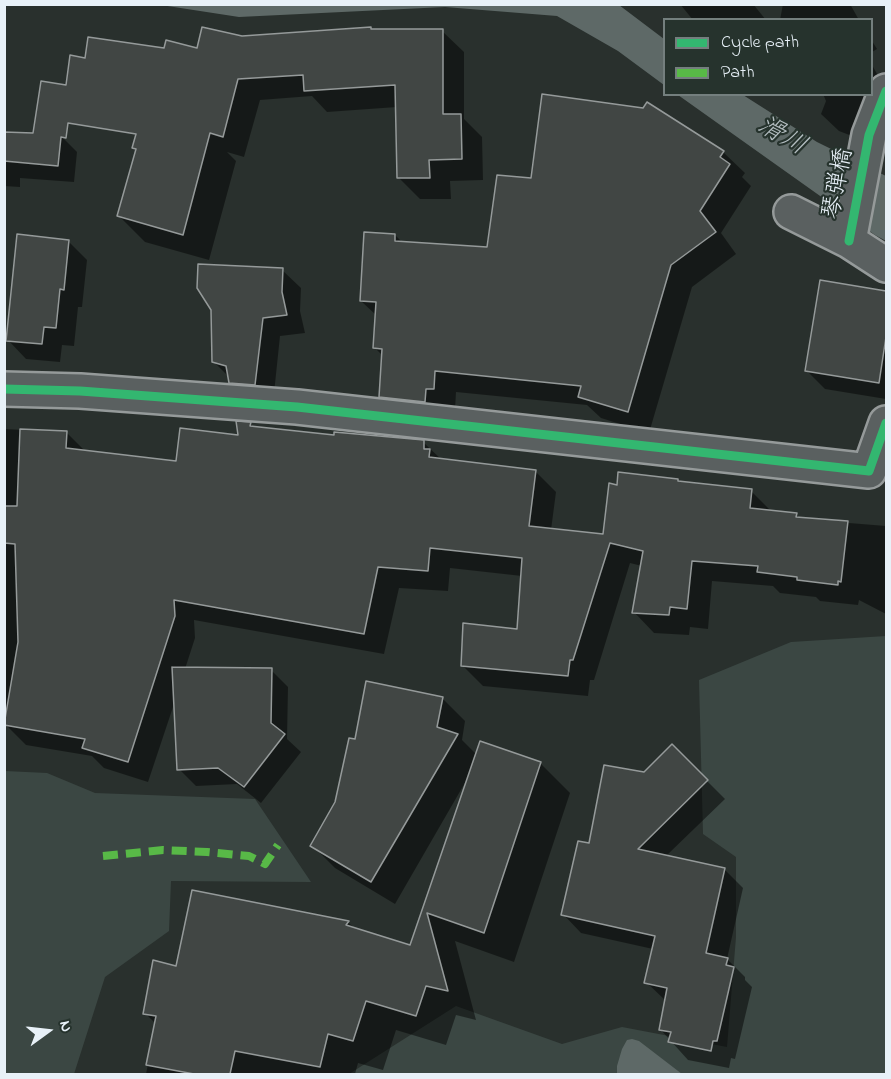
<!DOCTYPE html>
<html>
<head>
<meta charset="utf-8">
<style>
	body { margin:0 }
	#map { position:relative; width:891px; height:1079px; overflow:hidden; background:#29302d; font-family:"Indie Flower",sans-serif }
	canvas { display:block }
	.frame { position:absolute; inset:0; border:6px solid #e8f1f8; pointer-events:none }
	.legend { position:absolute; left:663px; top:18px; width:210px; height:78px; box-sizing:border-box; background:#26332d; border:2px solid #747f7e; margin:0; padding:8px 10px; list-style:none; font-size:18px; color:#e8f1f8 }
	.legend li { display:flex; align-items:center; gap:12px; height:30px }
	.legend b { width:30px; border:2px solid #747f7e }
	.north { position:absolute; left:18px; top:1001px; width:60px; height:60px; -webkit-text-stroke:4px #26332d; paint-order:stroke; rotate:75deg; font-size:16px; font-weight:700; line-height:24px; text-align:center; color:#e8f1f8 }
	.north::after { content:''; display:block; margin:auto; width:21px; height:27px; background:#e8f1f8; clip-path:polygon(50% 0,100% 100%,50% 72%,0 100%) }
</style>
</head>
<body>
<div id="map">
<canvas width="891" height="1079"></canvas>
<div class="frame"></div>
<ul class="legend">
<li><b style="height:8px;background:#33b770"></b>Cycle path</li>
<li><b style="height:8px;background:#58b947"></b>Path</li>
</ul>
<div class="north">N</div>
</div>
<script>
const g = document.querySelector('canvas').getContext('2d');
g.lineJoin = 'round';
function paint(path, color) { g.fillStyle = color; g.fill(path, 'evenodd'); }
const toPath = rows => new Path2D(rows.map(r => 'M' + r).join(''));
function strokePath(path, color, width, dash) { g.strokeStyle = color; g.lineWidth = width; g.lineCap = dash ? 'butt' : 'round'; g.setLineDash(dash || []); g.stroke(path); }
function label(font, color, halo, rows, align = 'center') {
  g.font = font + ' "Indie Flower","Klee One",sans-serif'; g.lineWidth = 4.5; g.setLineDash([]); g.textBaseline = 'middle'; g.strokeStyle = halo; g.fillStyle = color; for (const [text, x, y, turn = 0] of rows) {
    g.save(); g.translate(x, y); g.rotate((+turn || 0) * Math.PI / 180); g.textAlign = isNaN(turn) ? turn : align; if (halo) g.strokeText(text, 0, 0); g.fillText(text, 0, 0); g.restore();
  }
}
paint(toPath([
	[886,636,886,1074,349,1074,456,1006,562,1044,622,1027,727,1047,736,937,736,857,703,834,699,680,791,642],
	[5,771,47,773,95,793,255,799,311,882,171,881,169,931,105,977,74,1074,5,1074]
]), '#3b4743');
paint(toPath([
	[161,5,619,5,664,39,664,85,618,51,557,16,445,7,239,17],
	[678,95,743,95,817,142,886,176,886,241,875,235],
	[632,1039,639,1041,682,1074,617,1074,617,1066,622,1049,627,1040]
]), '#5e6967');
paint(toPath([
	[680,4,753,4,766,20,693,20],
	[783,4,850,4,859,20,780,20],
	[372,30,442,31,464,52,464,119,482,137,483,180,450,181,451,199,420,199,398,177,397,107,327,112,312,96,260,100,244,157,227,152,236,161,209,260,145,242,119,216,165,50,198,50,242,38],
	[872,41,877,49,872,52],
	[872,65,886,90,870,143,839,131,821,114,826,101,823,94,872,94],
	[4,134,60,135,77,152,74,182,20,178,20,187,4,186],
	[723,152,745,173,742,177,751,186,721,233,736,254,692,287,649,433,601,418,587,405,456,392,455,410,402,418,381,397,383,356,375,348,377,316,361,301,395,235,403,243,488,248,532,180],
	[68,241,87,260,82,307,78,307,74,346,62,345,60,362,26,359,8,340],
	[282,270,301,288,300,311,305,333,280,336,273,403,249,401,231,382,230,378,214,362,213,309],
	[821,281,886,292,886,399,825,389,807,371],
	[250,424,255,428,335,437,423,442,442,460,535,471,556,492,551,530,605,535,619,486,680,483,751,491,772,512,796,515,800,519,886,526,886,614,859,600,858,605,820,601,816,597,780,593,773,586,712,581,708,629,690,627,689,635,654,633,634,612,642,566,630,563,594,680,590,680,588,696,483,686,462,665,518,631,522,576,450,568,448,591,399,588,384,654,194,620,195,638,185,669,271,670,288,687,287,739,301,752,261,803,237,784,196,786,179,769,175,701,148,782,104,768,92,756,26,745,5,724,8,707,4,706,4,429,66,432,86,452,177,463,240,436],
	[442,698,465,721,462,740,477,755,540,763,570,793,514,962,455,941,476,1020,456,1015,446,1045,396,1030,383,1070,358,1063,355,1074,146,1074,156,1024,145,1013,177,968,348,922,355,929,411,947,466,781,395,904,335,868,312,845,337,802,356,741],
	[672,746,725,799,666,856,724,869,743,888,727,959,745,977,745,980,752,987,735,1059,731,1058,729,1068,688,1060,661,1030,666,1001,646,982,653,949,581,933,563,914,590,845,644,774]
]), '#0007');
const building = toPath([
	[202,27,242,36,371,27,371,29,443,29,443,114,461,114,462,159,429,160,430,178,397,178,395,85,304,91,303,75,238,79,223,137,210,133,183,235,117,216,136,149,132,148,136,134,68,123,66,138,61,137,58,166,4,161,4,132,33,133,41,81,66,85,70,55,85,58,88,37,164,48,166,40,197,48,202,27],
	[542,94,643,108,647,102,724,151,720,157,730,164,700,211,716,232,671,265,628,412,578,397,581,386,435,371,434,389,426,389,425,402,379,397,382,349,373,348,376,302,360,301,364,232,395,234,395,241,487,247,497,175,531,178,542,94],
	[17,234,69,240,64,290,60,289,56,328,44,327,42,344,6,341,17,234],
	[198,264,283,268,282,292,287,315,263,318,255,385,229,383,226,366,212,362,211,310,197,288,198,264],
	[820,280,886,291,886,337,879,383,805,371,820,280],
	[236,421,251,422,250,426,334,435,334,432,424,440,424,449,430,449,429,457,536,470,529,526,603,534,609,483,617,485,618,472,678,479,678,481,752,489,750,508,797,513,796,517,848,521,841,582,838,581,838,585,797,580,797,577,757,572,758,566,692,561,687,609,670,607,669,615,632,613,643,551,610,543,573,660,570,660,568,676,461,666,463,623,517,629,522,558,430,548,428,571,378,567,364,634,174,600,175,616,128,762,82,748,85,739,4,725,18,642,15,544,4,543,4,506,17,506,20,429,67,431,66,448,176,461,180,428,238,435,236,421],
	[172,667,272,668,271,723,285,734,244,787,218,768,177,770,172,667],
	[366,681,443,697,437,727,458,734,371,882,310,846,335,802,349,738,355,739,366,681],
	[480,741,541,762,484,933,427,913,448,991,426,986,416,1016,366,1001,353,1041,328,1034,320,1067,235,1051,230,1074,194,1074,146,1065,156,1016,143,1014,153,960,176,966,192,890,349,921,346,925,410,945,480,741],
	[672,744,708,780,638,849,725,868,706,953,728,958,726,965,734,967,717,1041,713,1041,711,1051,668,1042,671,1032,659,1030,667,988,644,983,655,936,561,915,578,841,589,843,604,765,644,772,672,744]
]);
paint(building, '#414644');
strokePath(building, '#959a9a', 1.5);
const street = toPath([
	[791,212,849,241,886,265],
	[849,241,869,135,886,91],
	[4,389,80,391,297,407,869,471,886,423]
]);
strokePath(street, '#959a9a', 38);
strokePath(street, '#5a6060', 33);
strokePath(toPath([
	[103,856,163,850,207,852,249,856,265,864,278,845]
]), '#58b947', 8, [15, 8]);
strokePath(toPath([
	[849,241,869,135,886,91],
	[4,389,80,391,297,407,869,471,886,423]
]), '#33b770', 9);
label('24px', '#e8f1f8', '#26332d', [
	["琴弾橋",840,184,-79]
]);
label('italic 26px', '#b3bdc0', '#26332d', [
	["滑川",781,138,30]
]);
</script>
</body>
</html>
